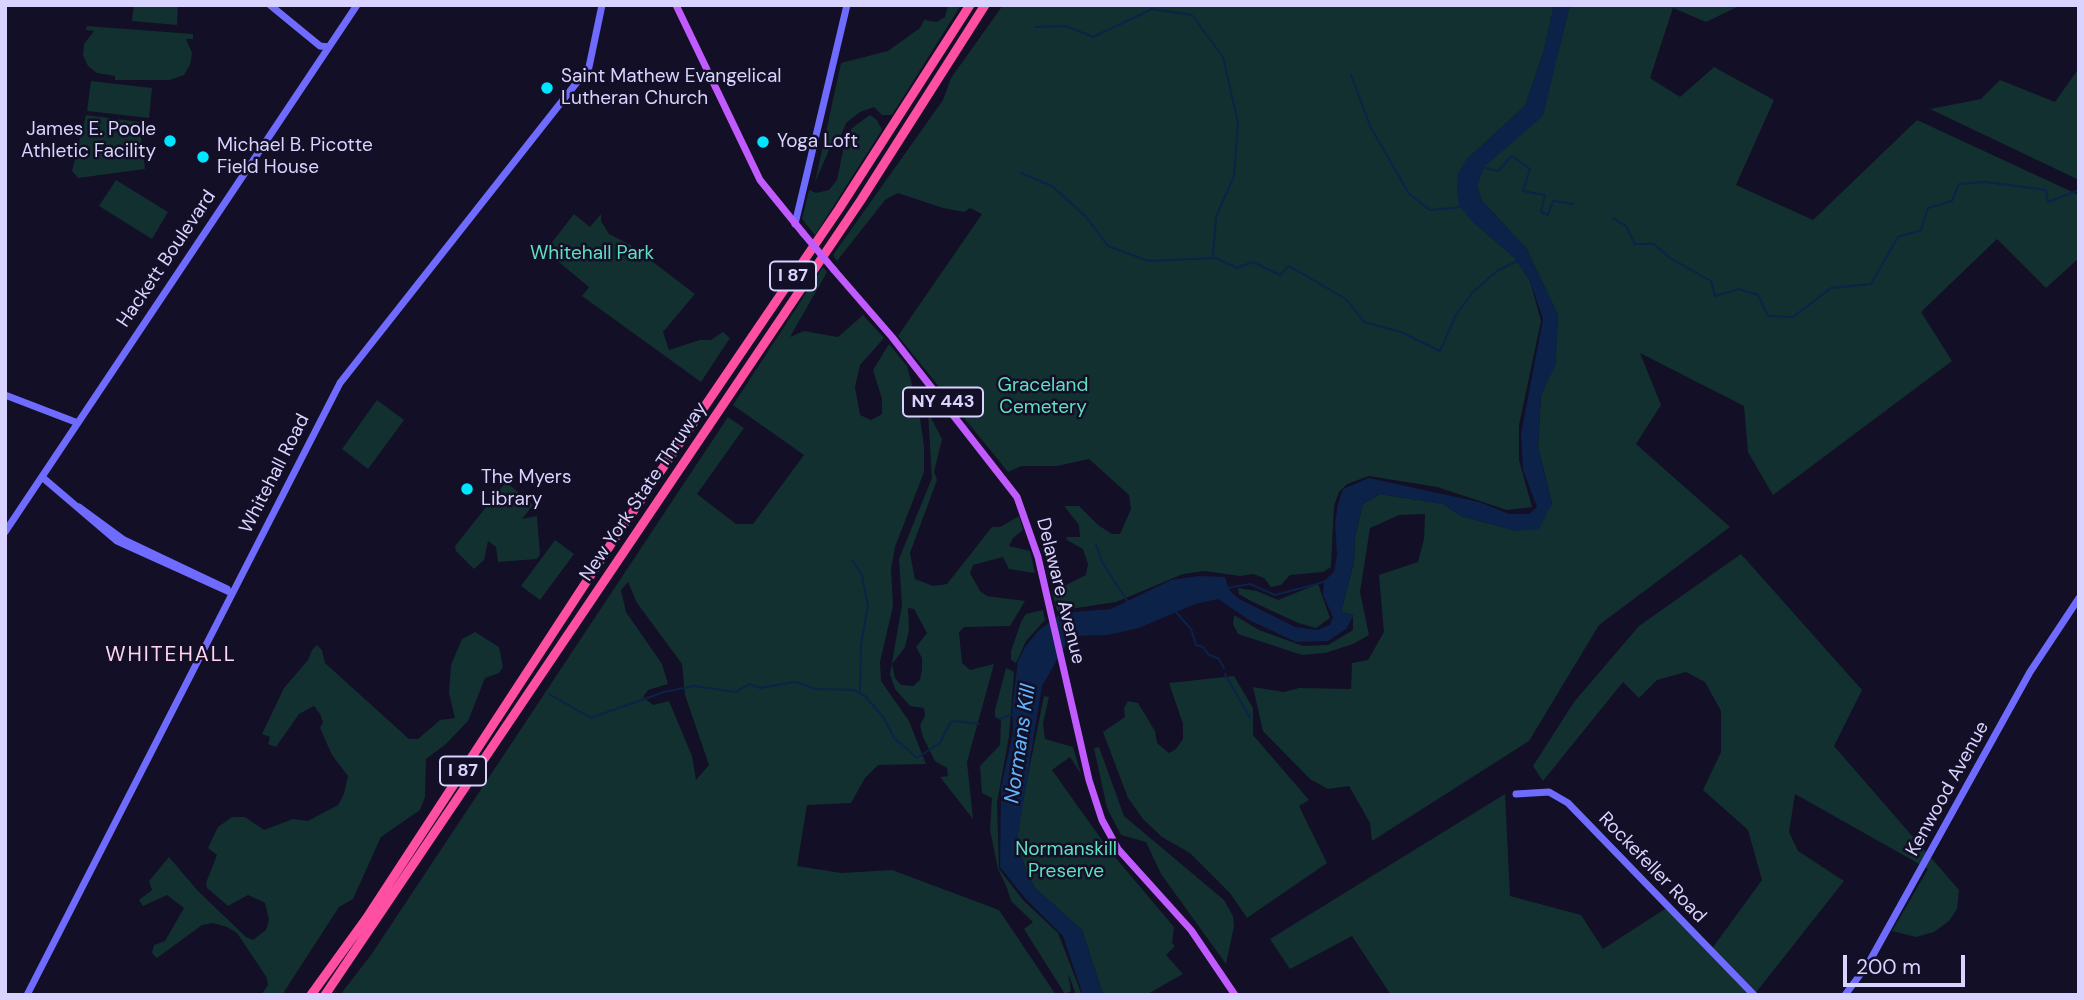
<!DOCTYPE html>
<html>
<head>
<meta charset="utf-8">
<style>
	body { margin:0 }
	#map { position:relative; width:2084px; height:1000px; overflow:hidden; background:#130f26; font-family:"DM Sans",sans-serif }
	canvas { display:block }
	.frame { position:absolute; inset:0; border:7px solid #d9d4ff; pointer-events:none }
	.scale { position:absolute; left:1843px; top:955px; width:122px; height:32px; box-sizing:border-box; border:4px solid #d9d4ff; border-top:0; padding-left:9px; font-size:21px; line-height:24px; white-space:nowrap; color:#d9d4ff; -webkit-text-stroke:5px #130f26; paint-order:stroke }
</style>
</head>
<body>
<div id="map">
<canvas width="2084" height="1000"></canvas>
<div class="frame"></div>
<div class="scale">200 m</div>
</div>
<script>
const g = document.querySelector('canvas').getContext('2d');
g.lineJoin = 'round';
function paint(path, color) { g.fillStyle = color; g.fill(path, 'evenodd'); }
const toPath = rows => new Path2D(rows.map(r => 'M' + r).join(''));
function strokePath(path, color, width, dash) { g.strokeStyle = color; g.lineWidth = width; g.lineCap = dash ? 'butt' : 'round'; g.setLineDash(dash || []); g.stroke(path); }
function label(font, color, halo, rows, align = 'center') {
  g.font = font + ' "DM Sans",sans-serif'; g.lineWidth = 5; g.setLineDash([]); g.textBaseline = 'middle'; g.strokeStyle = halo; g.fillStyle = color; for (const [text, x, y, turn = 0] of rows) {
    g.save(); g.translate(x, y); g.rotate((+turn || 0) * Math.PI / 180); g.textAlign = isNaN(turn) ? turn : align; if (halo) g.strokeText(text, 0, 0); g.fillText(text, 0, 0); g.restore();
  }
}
paint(toPath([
	[134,5,178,5,177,25,132,21],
	[948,5,961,5,892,115,882,115,874,107,860,112,846,123,839,140,830,148,815,182,841,63,888,51,920,28,924,20,937,22,945,17],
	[1003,5,1554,5,1544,50,1525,106,1466,160,1471,220,1515,258,1530,281,1541,321,1519,425,1519,460,1532,507,1507,510,1437,487,1369,476,1347,484,1339,492,1334,506,1331,567,1323,572,1290,575,1281,585,1271,587,1264,578,1253,574,1240,576,1205,571,1183,574,1116,602,1057,611,1052,592,1086,575,1088,564,1083,549,1067,540,1066,537,1080,537,1079,525,1064,506,1079,506,1098,525,1112,534,1120,534,1131,509,1129,495,1089,459,1057,466,1021,466,1008,472,898,336,982,214,970,208,964,212,943,208,898,193,885,200,837,261,833,255,943,100,951,78],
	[1570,5,1741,5,1706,22,1673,8,1650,78,1680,97,1714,67,1774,100,1736,185,1813,220,1917,120,2079,195,2079,258,2046,288,1997,239,1921,312,1952,361,1773,495,1748,452,1744,406,1640,353,1661,405,1636,444,1730,527,1599,625,1529,741,1372,841,1370,823,1349,786,1328,789,1310,779,1263,731,1253,687,1284,692,1299,688,1351,689,1352,663,1368,660,1384,632,1379,575,1418,562,1424,539,1425,514,1399,515,1370,528,1360,592,1369,635,1353,644,1325,653,1302,655,1238,634,1233,624,1234,615,1259,630,1303,646,1328,645,1353,630,1353,615,1341,612,1354,562,1355,537,1363,504,1380,494,1443,504,1461,516,1517,531,1552,504,1538,447,1541,395,1555,364,1558,315,1526,248,1482,201,1477,186,1484,166,1542,116],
	[87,26,193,34,193,39,186,39,192,53,190,65,184,75,170,80,115,80,115,76,97,73,88,66,83,55,84,44,94,31,86,30],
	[2079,68,2079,180,1930,109,1981,99,2000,80,2055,102],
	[91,81,152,88,149,118,87,111],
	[86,115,139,122,145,169,78,178,72,171],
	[870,115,877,120,882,130,815,235,802,219,809,190,816,193,829,190,837,180,846,137,852,128],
	[116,180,168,212,152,239,99,206],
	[574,214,590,227,601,214,601,221,609,234,646,253,649,259,695,294,663,332,669,350,700,340,711,340,723,332,730,338,701,382,582,296,589,287,543,249,549,246],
	[823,267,827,272,790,337,804,331,838,337,863,315,884,338,860,365,855,387,860,415,871,420,882,414,882,399,873,370,889,344,907,366,919,411,924,446,924,472,895,547,891,569,893,606,880,662,881,681,909,721,926,764,878,765,865,778,851,803,807,805,797,866,841,873,892,870,999,910,1056,995,340,995,371,955,728,417,744,428,697,494,736,524,753,524,804,455,733,405],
	[628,582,637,603,682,664,685,695,709,765,696,780,692,756,669,701,653,705,643,697,648,690,668,684,662,664,626,612,621,590],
	[377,400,404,420,368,469,342,449],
	[928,412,942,439,934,472,937,480,910,553,915,579,933,586,947,584,992,527,1000,527,1019,516,1023,530,1013,538,1009,546,1030,551,1035,573,1009,569,1003,557,973,565,970,573,980,591,987,596,1025,601,1010,626,964,627,959,632,962,663,970,670,994,664,967,762,973,819,940,777,948,776,947,768,935,761,923,737,920,725,925,716,924,708,910,706,895,689,890,674,902,605,899,559,932,478],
	[908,608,914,609,927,633,916,647,922,658,922,669,920,680,913,686,901,685,895,678,892,664,905,647,909,630],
	[506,482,533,505,522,519,537,516,540,555,537,559,498,562,496,547,488,541,484,560,474,569,456,551,455,546],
	[555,540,574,554,540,600,521,586],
	[1741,554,1862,690,1834,746,1959,890,1957,909,1949,921,1934,932,1916,937,1892,931,1928,869,1795,794,1789,832,1798,851,1844,881,1754,995,1391,995,1352,936,1290,969,1270,939,1505,794,1510,896,1581,915,1603,949,1668,907,1711,950,1762,880,1748,830,1703,790,1721,752,1721,711,1705,682,1686,672,1657,680,1639,698,1623,682,1543,781,1533,766,1574,702,1639,626],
	[1318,584,1330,618,1316,628,1298,623,1251,601,1239,594,1238,588,1257,591,1278,600],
	[1043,610,1045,620,1026,641,1016,663,1011,660,1011,651,1021,622,1026,614],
	[475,632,499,647,503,667,499,673,485,678,468,721,446,744,426,759,425,797,420,810,381,837,353,899,339,907,282,995,261,995,268,985,267,978,237,933,227,927,213,923,202,925,157,958,152,953,154,945,165,941,184,908,167,895,143,906,139,900,152,890,149,881,169,857,197,890,246,937,253,940,266,930,269,920,265,903,248,895,228,906,207,888,206,883,217,855,208,848,218,827,232,817,245,817,264,830,293,819,308,821,338,805,344,794,348,776,332,755,320,728,323,722,320,714,314,706,299,714,276,747,268,744,270,737,262,734,284,688,308,660,312,650,317,645,322,650,325,663,409,739,418,739,440,720,455,718,449,693,451,665,462,639],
	[1006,668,1014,672,1009,736,997,803,999,869,1023,900,1058,933,1082,995,1076,995,1068,973,1071,991,1065,994,1024,929,1033,922,1011,901,1007,888,998,869,996,859,990,830,992,798,982,793,980,766,1000,745,1001,720,995,717,995,710],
	[1234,676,1253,708,1253,735,1309,800,1299,806,1327,863,1247,918,1230,893,1190,853,1162,837,1143,819,1128,798,1103,732,1125,717,1124,708,1128,701,1138,703,1155,731,1157,743,1169,753,1176,749,1183,739,1183,724,1169,683],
	[1044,696,1049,697,1043,723,1045,739,1073,747,1081,774,1070,757,1052,770,1109,850,1174,927,1172,943,1175,946,1166,955,1183,974,1146,995,1103,995,1082,930,1035,888,1026,871,1017,841,1019,819],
	[1099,747,1124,816,1224,900,1233,916,1234,926,1226,964,1161,874,1146,842,1121,835,1107,808,1094,748]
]), '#12302f');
paint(toPath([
	[1554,5,1570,5,1543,116,1485,166,1477,186,1482,201,1526,248,1558,315,1556,364,1541,395,1538,447,1552,504,1539,529,1517,531,1461,516,1443,504,1380,494,1363,504,1355,537,1354,562,1341,612,1354,615,1346,629,1328,641,1296,642,1249,620,1218,599,1195,604,1139,628,1107,635,1071,636,1042,686,1017,841,1026,871,1035,888,1082,930,1103,995,1083,995,1063,936,1025,898,1000,867,1001,788,1013,732,1012,708,1018,661,1025,647,1038,631,1062,613,1111,609,1171,580,1199,576,1225,577,1229,590,1239,599,1295,627,1317,630,1330,625,1333,617,1323,595,1324,581,1334,572,1337,555,1335,523,1338,504,1343,489,1369,478,1479,502,1509,514,1529,514,1537,507,1523,470,1521,434,1543,319,1530,281,1515,258,1471,220,1459,205,1457,192,1458,173,1466,160,1525,106,1544,50]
]), '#0c2248');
strokePath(toPath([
	[1035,27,1066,26,1093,37,1152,9,1192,15,1223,57,1238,123,1234,176,1216,217,1213,256],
	[1351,75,1371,128,1409,194,1430,210,1461,207],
	[1482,167,1498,171,1512,156,1530,169,1523,191,1545,195,1541,212,1548,215,1553,201,1573,204],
	[1021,173,1052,186,1086,217,1108,246,1148,261,1216,258,1237,268,1253,262,1280,275,1289,266,1346,299,1364,322,1401,332,1440,351,1456,315,1472,293,1497,271,1519,260],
	[1613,218,1626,226,1635,244,1654,244,1670,258,1711,281,1715,296,1739,289,1758,295,1768,316,1793,317,1831,288,1871,284,1898,237,1921,230,1928,208,1952,201,1959,184,1986,182,2046,190,2048,202,2079,190],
	[1096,545,1102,562,1128,602],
	[852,560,862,575,868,606,861,644,860,691],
	[1227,588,1250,584,1275,595,1324,582],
	[1175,611,1191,629,1196,645,1203,647,1208,654,1219,659,1224,668],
	[1225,674,1250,718],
	[549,694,591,718,664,692,694,686,736,692,749,684,760,688,795,682,816,689,854,690,865,696,884,718,894,738,917,758,940,743,950,723,956,721,979,724],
	[999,719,1014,714]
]), '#0c2248', 2);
strokePath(toPath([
	[270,5,320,46,329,47],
	[795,224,847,5],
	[5,395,78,423],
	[42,477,117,541,232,593],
	[79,507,124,540,227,589],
	[5,532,357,5],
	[1516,794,1549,792,1568,803,1754,995],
	[27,995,340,383,589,67,602,5],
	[1845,995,1868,964,2030,672,2079,598]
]), '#6f6bff', 7);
strokePath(toPath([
	[676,5,760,180,803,233],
	[834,270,892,337,1017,497,1038,557,1089,780,1102,820,1118,849,1191,930,1235,995]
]), '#c25bff', 7);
strokePath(toPath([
	[311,995,366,919,611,544,839,209,970,5],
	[325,995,861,200,985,5]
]), '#ff4fa3', 9);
strokePath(toPath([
	[803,233,834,270]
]), '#c25bff', 7);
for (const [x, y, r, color] of [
	[547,88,7,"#00e5ff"],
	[170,141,7,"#00e5ff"],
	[763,142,7,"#00e5ff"],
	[203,157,7,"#00e5ff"],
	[467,489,7,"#00e5ff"]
]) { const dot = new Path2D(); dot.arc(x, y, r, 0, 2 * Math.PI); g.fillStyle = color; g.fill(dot); strokePath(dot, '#130f26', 2.5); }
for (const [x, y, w] of [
	[793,276,46],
	[943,402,80],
	[463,771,46]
]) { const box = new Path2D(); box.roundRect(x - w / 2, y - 14.5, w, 29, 5); g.fillStyle = '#130f26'; g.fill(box); strokePath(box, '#d9d4ff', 2); }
label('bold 18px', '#d9d4ff', null, [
	["I 87",793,276],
	["NY 443",943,402],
	["I 87",463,771]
]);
label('19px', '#d9d4ff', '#130f26', [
	["Saint Mathew Evangelical",561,77],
	["Lutheran Church",561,99],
	["James E. Poole",156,130,"right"],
	["Athletic Facility",156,152,"right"],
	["Yoga Loft",777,142],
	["Michael B. Picotte",217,146],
	["Field House",217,168],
	["The Myers",481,478],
	["Library",481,500]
], 'left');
label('19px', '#5fe0c0', '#130f26', [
	["Whitehall Park",592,254],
	["Graceland",1043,386],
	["Cemetery",1043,408],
	["Normanskill",1066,850],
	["Preserve",1066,872]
]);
label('19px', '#d9d4ff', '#130f26', [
	["Hackett Boulevard",167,259,-56],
	["Whitehall Road",275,474,-63],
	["New York State Thruway",644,492,-56],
	["Delaware Avenue",1060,591,76],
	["Kenwood Avenue",1948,789,-61],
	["Rockefeller Road",1652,868,46]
]);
g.letterSpacing = '2px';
label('21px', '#ffd6f0', '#130f26', [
	["WHITEHALL",171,655]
]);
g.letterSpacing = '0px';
label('italic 21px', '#62b6ff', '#130f26', [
	["Normans Kill",1021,744,-82]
]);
</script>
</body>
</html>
